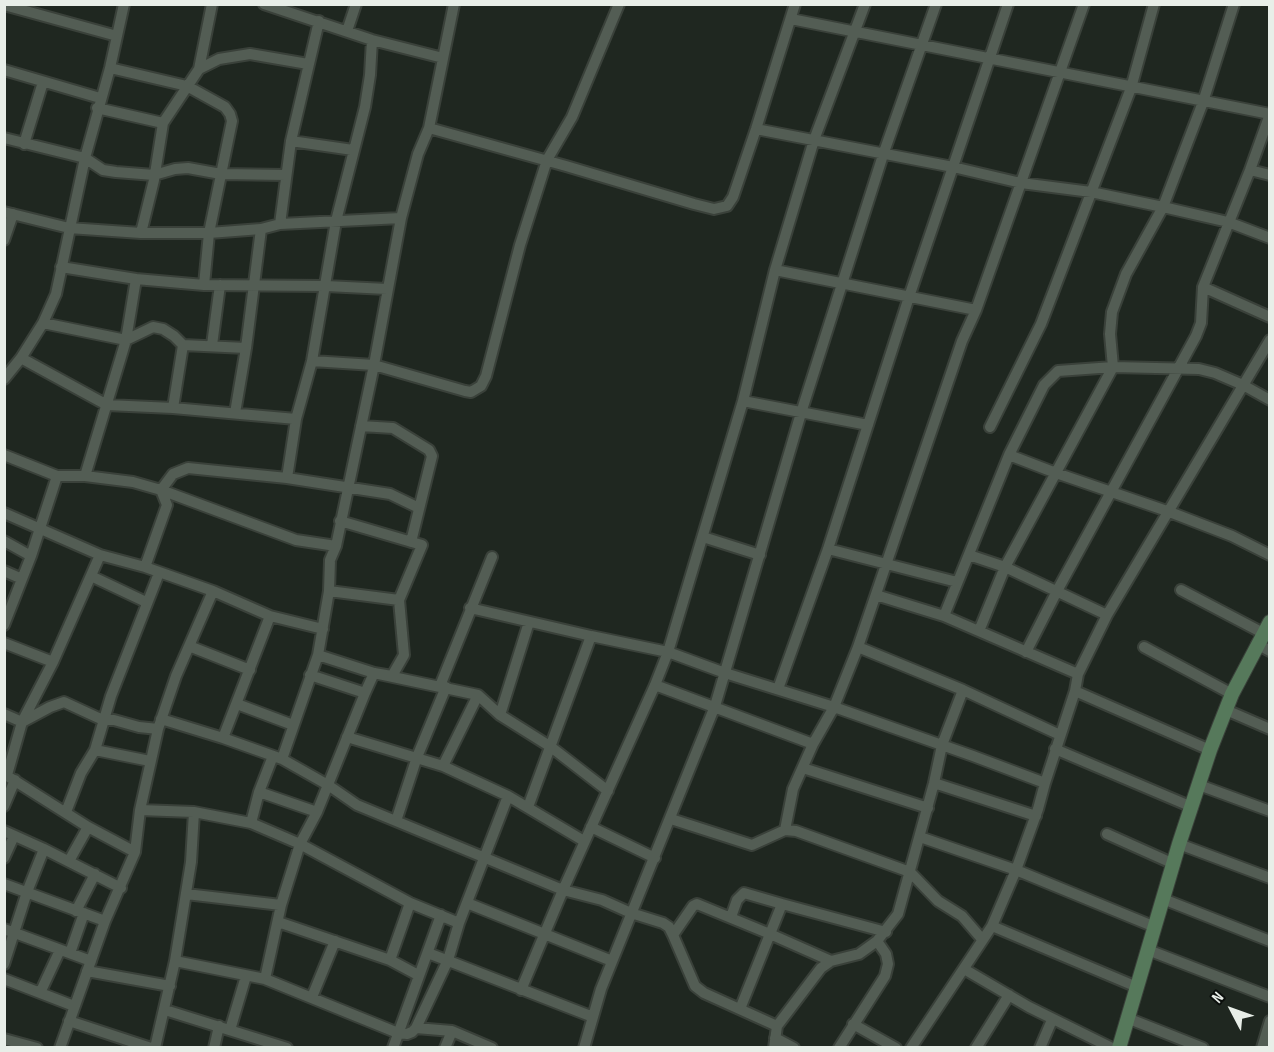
<!DOCTYPE html>
<html>
<head>
<meta charset="utf-8">
<style>
	body { margin:0 }
	#map { position:relative; width:1274px; height:1052px; overflow:hidden; background:#1f2720; font-family:"Sofia Sans Condensed",sans-serif }
	canvas { display:block }
	.frame { position:absolute; inset:0; border:6px solid #e8eee8; pointer-events:none }
	.north { position:absolute; left:1202px; top:980px; width:60px; height:60px; -webkit-text-stroke:4px #0b0f0c; paint-order:stroke; rotate:311deg; font-size:16px; font-weight:700; line-height:24px; text-align:center; color:#e8eee8 }
	.north::after { content:''; display:block; margin:auto; width:21px; height:27px; background:#e8eee8; clip-path:polygon(50% 0,100% 100%,50% 72%,0 100%) }
</style>
</head>
<body>
<div id="map">
<canvas width="1274" height="1052"></canvas>
<div class="frame"></div>
<div class="north">N</div>
</div>
<script>
const g = document.querySelector('canvas').getContext('2d');
g.lineJoin = 'round';
const toPath = rows => new Path2D(rows.map(r => 'M' + r).join(''));
function strokePath(path, color, width, dash) { g.strokeStyle = color; g.lineWidth = width; g.lineCap = dash ? 'butt' : 'round'; g.setLineDash(dash || []); g.stroke(path); }
const street = toPath([
	[264,4,372,40,443,58],
	[4,5,117,36],
	[791,19,1270,114],
	[347,31,356,4],
	[110,68,187,86,225,107,230,114,232,121,209,233,204,285],
	[199,69,212,4],
	[4,70,100,98],
	[97,108,163,123],
	[429,128,566,166,694,204,714,209,727,206,733,197,756,129,795,4],
	[756,129,953,167,1021,183,1091,192,1163,207,1228,222,1270,238],
	[4,138,85,158,103,170,116,172,154,175,175,169,188,168,221,174,286,175],
	[291,141,353,150],
	[24,144,43,82],
	[1250,170,1270,175],
	[4,212,69,228,141,233,209,233,261,229,280,224,401,218],
	[280,224,291,141,319,21],
	[141,233,154,180,163,123,199,69,219,59,250,54,308,64],
	[4,240,13,214],
	[61,267,136,279,204,285,326,286,387,289],
	[775,270,976,310],
	[1203,287,1270,317],
	[43,323,126,340,153,327,163,329,174,336,183,345,246,348],
	[212,345,220,285],
	[21,358,107,405,173,408,296,419],
	[312,361,374,365,465,391,471,392,481,386,486,376,520,245,547,160,572,117,619,4],
	[4,379,21,358,43,323,56,294,85,158,110,68,124,4],
	[743,401,868,425],
	[173,408,183,345],
	[235,413,246,348,261,229],
	[361,426,393,428,429,450,432,456,411,542],
	[990,427,1041,324,1131,88,1154,4],
	[4,455,57,476,85,476,133,482,161,490,296,540,336,546],
	[1009,455,1056,473,1167,511,1232,536,1270,555],
	[85,476,126,340,136,279],
	[287,478,296,419,312,361,336,221,365,107,370,75,372,40],
	[161,490,173,474,188,468,287,478,390,494,419,508],
	[4,513,100,555,145,567,213,591,270,616,223,738],
	[703,537,760,555],
	[4,541,31,556],
	[828,549,957,582],
	[969,555,1005,567,1107,615],
	[145,567,167,505,161,490],
	[4,571,22,579],
	[91,576,146,602],
	[1181,590,1263,633],
	[329,591,399,600],
	[876,595,944,616,1009,455,1044,385,1058,371,1113,367,1199,369,1215,373,1243,385,1270,400],
	[470,608,591,636,668,652,725,673,834,707,973,756,1045,783,1075,691,1078,674],
	[270,616,323,629],
	[944,616,1078,674,1107,615,1270,340],
	[4,625,31,556,57,476],
	[979,631,1005,567,1113,367,1110,334,1112,312,1126,274,1163,207,1203,102,1234,4],
	[4,643,53,662],
	[1257,644,1270,651],
	[189,646,250,670],
	[858,647,963,690,1060,735],
	[1144,647,1232,694],
	[1026,652,1057,591,1196,336,1201,323,1203,287,1250,170,1270,114],
	[318,655,374,673,478,695,500,715,551,747,608,791],
	[310,675,365,693],
	[655,685,813,744,834,707,858,647,962,341,976,310,1084,4],
	[440,686,492,557],
	[778,689,828,549,909,297,1008,4],
	[1075,691,1210,750],
	[237,704,293,725],
	[1226,710,1270,729],
	[4,714,22,722],
	[500,715,529,622],
	[161,719,223,738,282,759,328,785,357,805,563,890,602,900,631,913,663,923,669,927,673,935,695,986,704,993,777,1026],
	[22,722,50,707,64,702,103,720,114,720,139,727,158,729],
	[347,737,443,766,508,796,584,841],
	[1055,749,1192,807],
	[95,750,150,761],
	[282,759,318,655,329,591,330,560,336,546,374,365,401,218,418,154,429,128,454,4],
	[443,766,478,695],
	[803,768,928,808],
	[4,774,88,827,135,852],
	[7,775,22,722,53,662,100,555],
	[934,783,1036,816],
	[1045,783,1038,809,1016,870,992,926,1137,987],
	[1199,785,1270,811],
	[259,792,317,812],
	[4,806,15,780],
	[528,807,591,636],
	[140,810,194,812,251,823,300,844,410,903,459,923],
	[66,812,81,773,95,750,111,696,159,573],
	[671,819,752,845,785,830,796,831,910,872,938,901,962,916,981,938],
	[396,821,417,757,446,687],
	[251,823,259,792,273,756],
	[591,827,655,858],
	[785,830,793,789,813,744],
	[4,831,44,849,121,888],
	[1107,834,1174,864],
	[920,837,1016,870,1155,927],
	[1179,844,1270,878],
	[4,858,14,836],
	[69,861,88,827],
	[4,884,105,921],
	[186,894,281,905],
	[1163,899,1270,941],
	[467,903,612,961],
	[76,911,95,874],
	[731,917,737,900,744,893,782,904],
	[278,922,390,960,418,975],
	[4,929,91,961],
	[673,935,693,906,697,904,770,934,782,904,886,932],
	[1148,950,1270,997],
	[70,953,84,913],
	[428,953,593,1017],
	[390,960,410,903],
	[175,961,265,979,398,1033,407,1034,412,1032,416,1028,448,960,459,923,508,796],
	[4,964,27,892,44,849],
	[964,969,1029,1007,1112,1048],
	[87,971,170,986],
	[4,979,74,1006],
	[265,979,281,905,300,844,317,812,365,693,374,673,392,676,404,655,399,600,422,545,340,521],
	[521,990,563,890,655,685,668,652,743,401,775,270,814,140,865,4],
	[40,993,60,950],
	[312,997,335,941],
	[740,1009,770,934,831,961],
	[165,1010,287,1048],
	[1127,1018,1203,1048],
	[69,1021,151,1048],
	[853,1024,896,1048],
	[416,1028,452,1031,492,1048],
	[230,1030,246,976],
	[775,1038,794,1048],
	[4,1039,37,1048],
	[60,1048,105,921,135,852,140,810,158,729,176,676,213,591],
	[155,1048,175,961,191,862,194,812],
	[214,1048,219,1026],
	[393,1048,441,915],
	[445,1048,452,1031],
	[584,1048,601,989,715,706,801,413,883,155,936,4],
	[774,1048,777,1026,821,968,831,961,859,954,877,941,898,914,934,783,942,745,963,690],
	[839,1048,885,976,888,964,886,954,877,941],
	[911,1048,992,926],
	[976,1048,1009,995],
	[1040,1048,1052,1020],
	[1262,1048,1270,1021]
]);
const secondary = toPath([
	[1119,1048,1179,844,1210,750,1232,694,1270,622]
]);
strokePath(street, '#3a413a', 14);
strokePath(secondary, '#3a413a', 16);
strokePath(street, '#535d54', 10);
strokePath(secondary, '#56795b', 14);
</script>
</body>
</html>
